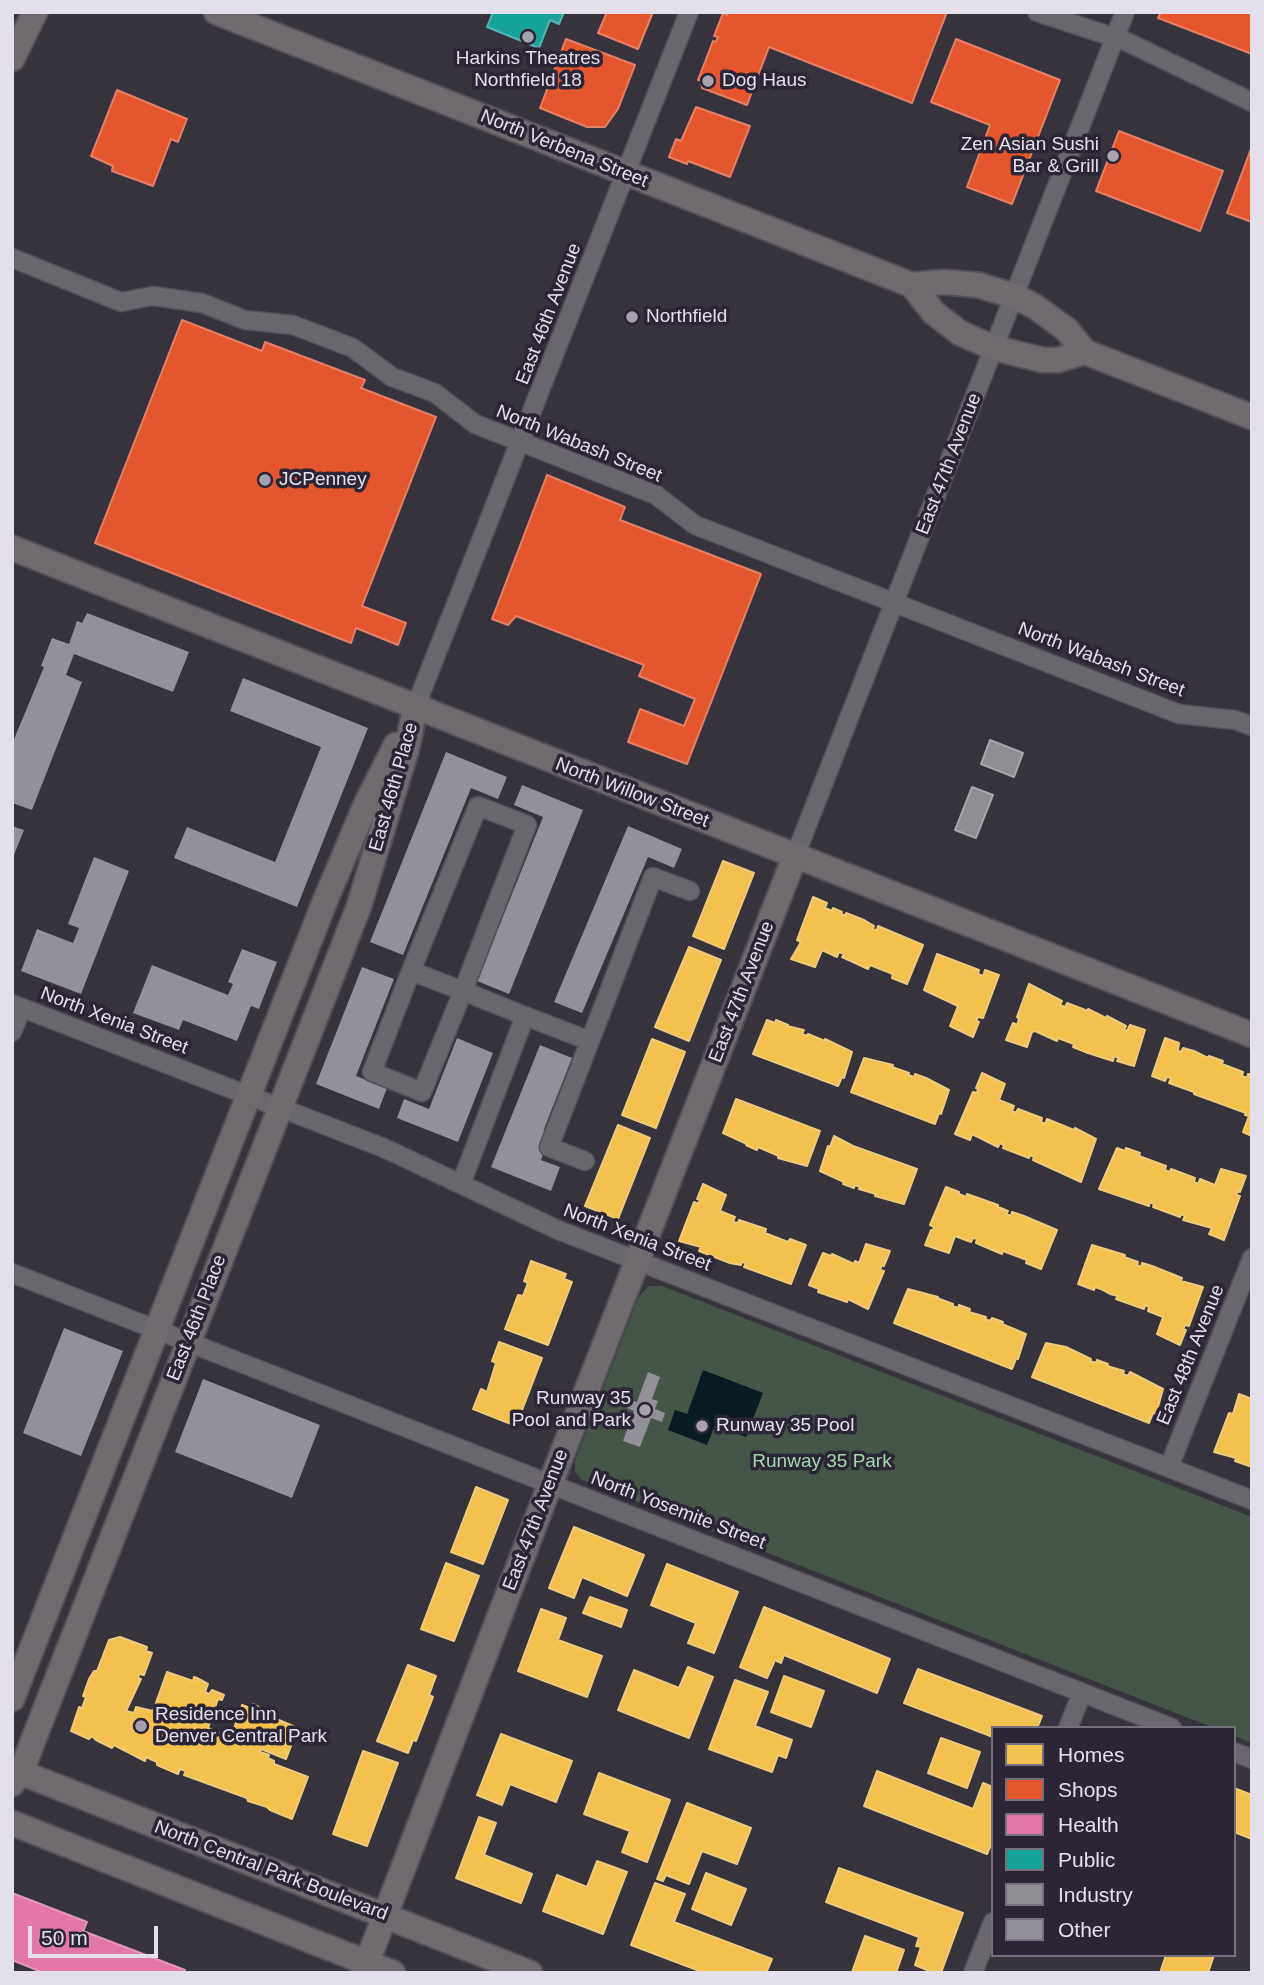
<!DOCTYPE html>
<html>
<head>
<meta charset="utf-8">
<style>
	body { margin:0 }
	#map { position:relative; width:1264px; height:1985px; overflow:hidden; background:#36333c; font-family:Arial,sans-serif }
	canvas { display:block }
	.frame { position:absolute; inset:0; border:14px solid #e3dfeb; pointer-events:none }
	.legend { position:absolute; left:991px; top:1726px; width:245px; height:231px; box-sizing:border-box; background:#2b2536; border:2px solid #756f7e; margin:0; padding:9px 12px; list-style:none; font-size:21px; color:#e3dfeb }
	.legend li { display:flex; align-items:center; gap:14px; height:35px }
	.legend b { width:35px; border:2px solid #756f7e }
	.scale { position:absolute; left:28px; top:1926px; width:130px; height:32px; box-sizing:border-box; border:4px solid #e3dfeb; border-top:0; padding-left:9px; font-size:21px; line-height:24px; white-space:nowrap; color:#e3dfeb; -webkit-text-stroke:5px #2b2536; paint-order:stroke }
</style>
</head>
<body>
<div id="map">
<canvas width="1264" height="1985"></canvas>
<div class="frame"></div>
<ul class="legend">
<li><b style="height:19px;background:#f2c14e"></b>Homes</li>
<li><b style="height:19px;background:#e4572e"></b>Shops</li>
<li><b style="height:19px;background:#e377a8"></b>Health</li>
<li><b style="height:19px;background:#17a398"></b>Public</li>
<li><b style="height:19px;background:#8d8d92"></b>Industry</li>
<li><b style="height:19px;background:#949099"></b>Other</li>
</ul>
<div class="scale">50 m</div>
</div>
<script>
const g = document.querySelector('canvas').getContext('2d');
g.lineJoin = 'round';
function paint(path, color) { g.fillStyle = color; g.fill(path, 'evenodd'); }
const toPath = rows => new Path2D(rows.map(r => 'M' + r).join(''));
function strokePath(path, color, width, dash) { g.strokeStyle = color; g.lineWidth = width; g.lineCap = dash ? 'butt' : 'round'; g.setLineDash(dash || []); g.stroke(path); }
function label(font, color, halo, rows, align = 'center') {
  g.font = font + ' Arial,sans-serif'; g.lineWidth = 7; g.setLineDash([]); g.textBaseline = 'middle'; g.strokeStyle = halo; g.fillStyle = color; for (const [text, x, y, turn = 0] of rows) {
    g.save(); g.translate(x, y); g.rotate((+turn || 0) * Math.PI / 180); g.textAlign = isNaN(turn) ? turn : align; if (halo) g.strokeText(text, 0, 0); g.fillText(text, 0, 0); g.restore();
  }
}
paint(toPath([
	[649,1286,662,1286,1252,1517,1252,1743,1234,1736,1234,1728,1214,1728,582,1480,575,1472,575,1461,639,1296]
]), '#455649');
paint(toPath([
	[703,1370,763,1393,746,1437,715,1425,707,1445,668,1430,675,1410,687,1414]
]), '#081b22');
const homes = toPath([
	[723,861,754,873,724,949,693,936,723,861],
	[813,897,827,903,825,908,832,911,833,908,842,912,841,914,845,916,846,913,864,920,874,926,873,929,877,930,878,926,923,945,907,984,892,978,893,974,870,965,868,969,853,962,842,957,844,954,839,952,837,957,822,950,815,967,791,959,801,942,797,940,813,897],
	[689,947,721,960,689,1041,655,1027,689,947],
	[937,954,979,970,978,974,983,976,985,970,999,975,983,1018,978,1017,976,1021,979,1022,973,1037,950,1026,958,1006,924,990,937,954],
	[1029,984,1062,1001,1060,1005,1065,1007,1067,1003,1088,1011,1088,1009,1106,1018,1107,1016,1126,1026,1124,1030,1127,1031,1130,1025,1145,1030,1134,1066,1117,1061,1119,1058,1114,1056,1113,1061,1088,1053,1073,1047,1074,1044,1058,1038,1057,1041,1035,1031,1032,1032,1027,1047,1006,1040,1013,1023,1017,1025,1019,1019,1017,1017,1029,984],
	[767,1020,775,1023,776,1020,788,1025,787,1026,804,1030,802,1034,807,1036,808,1034,825,1041,825,1039,852,1052,844,1078,842,1077,838,1086,753,1054,767,1020],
	[1165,1038,1179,1043,1178,1051,1181,1052,1183,1048,1194,1051,1208,1058,1209,1056,1223,1061,1222,1064,1243,1072,1242,1076,1247,1078,1248,1074,1252,1075,1252,1136,1243,1132,1249,1116,1245,1115,1246,1113,1194,1094,1194,1092,1169,1083,1171,1078,1167,1077,1165,1081,1152,1076,1165,1038],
	[652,1039,685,1052,656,1128,622,1115,652,1039],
	[864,1058,893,1065,892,1067,909,1073,908,1075,914,1077,915,1074,926,1078,949,1090,941,1114,939,1113,935,1124,851,1092,864,1058],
	[982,1073,1005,1084,999,1100,1014,1106,1012,1111,1016,1113,1018,1109,1042,1118,1041,1122,1045,1124,1047,1119,1074,1130,1075,1128,1096,1139,1081,1182,1033,1160,1034,1157,1030,1155,1029,1158,1003,1148,1004,1145,1000,1143,998,1147,972,1134,970,1140,955,1134,973,1092,977,1093,978,1089,976,1088,982,1073],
	[736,1099,820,1131,807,1166,778,1158,779,1156,758,1147,757,1150,746,1145,747,1144,723,1133,736,1099],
	[618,1125,650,1138,618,1219,585,1206,618,1125],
	[834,1136,853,1146,917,1169,904,1204,875,1196,876,1194,859,1189,860,1187,855,1185,854,1188,843,1184,844,1182,820,1171,828,1146,830,1147,834,1136],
	[1117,1148,1125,1151,1126,1148,1140,1153,1139,1156,1166,1166,1165,1170,1170,1172,1171,1169,1195,1178,1194,1182,1198,1184,1200,1179,1215,1185,1221,1169,1246,1176,1240,1192,1238,1191,1236,1195,1240,1196,1224,1240,1209,1234,1212,1228,1183,1220,1185,1216,1181,1214,1180,1217,1153,1207,1154,1204,1150,1202,1149,1206,1099,1189,1117,1148],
	[703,1184,726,1195,720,1211,735,1217,733,1222,738,1223,739,1220,766,1229,765,1233,788,1242,790,1239,806,1245,791,1284,744,1267,746,1263,742,1262,741,1265,730,1263,699,1251,701,1247,679,1241,694,1202,698,1204,700,1200,697,1199,703,1184],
	[946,1187,959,1192,959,1194,966,1197,967,1194,998,1205,998,1207,1008,1211,1006,1214,1011,1216,1012,1212,1024,1216,1057,1230,1041,1269,1026,1263,1027,1260,1003,1251,1002,1254,976,1243,977,1239,973,1238,971,1242,955,1236,949,1253,925,1245,931,1230,933,1231,934,1227,930,1225,946,1187],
	[866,1244,890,1251,884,1266,882,1265,880,1270,884,1271,868,1309,848,1299,847,1302,818,1292,819,1289,809,1285,823,1253,831,1256,832,1254,854,1264,855,1261,859,1263,866,1244],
	[1092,1245,1125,1255,1124,1257,1138,1262,1137,1265,1141,1267,1142,1263,1152,1266,1182,1278,1181,1281,1203,1287,1189,1326,1185,1325,1183,1329,1186,1330,1180,1345,1157,1334,1163,1317,1148,1311,1149,1307,1145,1305,1144,1309,1116,1299,1118,1296,1110,1294,1101,1289,1095,1287,1094,1290,1078,1284,1092,1245],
	[531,1261,566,1274,564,1279,572,1282,548,1345,505,1329,518,1295,523,1296,528,1283,524,1281,531,1261],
	[908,1289,938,1297,937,1298,953,1304,952,1306,958,1308,959,1305,970,1309,969,1312,986,1317,985,1319,990,1321,992,1318,1003,1322,1002,1324,1026,1334,1018,1359,1016,1359,1012,1369,894,1323,908,1289],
	[499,1342,542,1358,516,1426,473,1409,481,1389,487,1392,496,1363,492,1361,499,1342],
	[1046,1343,1066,1347,1091,1359,1090,1361,1096,1363,1097,1360,1108,1364,1107,1366,1124,1371,1123,1374,1128,1376,1130,1372,1163,1389,1156,1414,1153,1413,1149,1423,1032,1377,1046,1343],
	[1239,1394,1252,1399,1252,1467,1235,1461,1236,1458,1214,1452,1229,1413,1233,1414,1239,1394],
	[476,1487,508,1500,483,1564,451,1552,476,1487],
	[574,1527,644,1555,627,1596,582,1577,574,1598,549,1588,574,1527],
	[446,1563,479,1576,454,1641,421,1629,446,1563],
	[667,1564,738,1592,714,1653,688,1643,696,1623,651,1605,667,1564],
	[590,1597,627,1610,621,1627,583,1613,590,1597],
	[764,1607,890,1659,877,1693,784,1655,781,1663,775,1660,767,1678,740,1667,764,1607],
	[541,1609,566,1618,558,1640,602,1656,587,1697,518,1671,541,1609],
	[120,1637,147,1647,146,1651,152,1653,144,1675,139,1674,138,1678,141,1679,126,1711,134,1713,136,1707,153,1711,167,1672,193,1681,194,1677,197,1678,208,1684,205,1692,209,1694,212,1690,224,1695,222,1700,218,1699,208,1728,231,1737,242,1705,250,1708,253,1704,268,1712,267,1715,298,1728,286,1759,261,1749,260,1752,269,1755,268,1758,274,1761,274,1764,308,1777,292,1819,270,1810,267,1807,248,1801,247,1798,184,1775,186,1771,180,1769,178,1774,157,1765,157,1762,146,1757,145,1761,114,1745,112,1748,96,1740,92,1736,89,1739,71,1731,79,1707,82,1708,86,1697,83,1696,89,1679,94,1671,97,1671,109,1640,120,1637],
	[408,1665,436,1676,429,1695,433,1697,416,1741,413,1740,408,1753,377,1741,408,1665],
	[688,1667,713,1677,689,1738,618,1710,634,1670,679,1688,688,1667],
	[918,1669,1042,1716,1037,1728,993,1728,993,1737,904,1703,918,1669],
	[784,1676,824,1691,811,1727,771,1712,784,1676],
	[735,1680,768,1692,755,1726,792,1740,786,1758,778,1755,772,1772,709,1749,735,1680],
	[501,1734,572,1761,556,1802,510,1784,502,1805,477,1795,501,1734],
	[941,1738,980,1752,967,1788,928,1773,941,1738],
	[363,1751,398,1763,367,1846,333,1834,363,1751],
	[877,1771,973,1809,983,1783,993,1787,993,1840,987,1854,864,1806,877,1771],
	[599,1773,670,1800,647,1862,622,1852,630,1831,584,1814,599,1773],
	[1234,1788,1252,1795,1252,1839,1234,1832,1234,1788],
	[687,1803,751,1828,737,1864,702,1851,689,1884,666,1875,663,1881,657,1879,687,1803],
	[479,1817,496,1823,484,1855,532,1874,521,1903,456,1878,479,1817],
	[597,1861,627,1872,603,1934,543,1911,557,1875,587,1887,597,1861],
	[839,1868,963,1913,941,1973,934,1973,915,1965,921,1947,916,1946,919,1937,826,1902,839,1868],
	[706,1873,746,1889,731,1925,692,1909,706,1873],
	[655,1883,685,1894,674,1922,772,1959,766,1973,705,1973,631,1945,655,1883],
	[865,1936,904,1950,896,1973,852,1972,865,1936],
	[1166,1955,1214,1955,1208,1973,1160,1973,1166,1955]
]);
paint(homes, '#f2c14e');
strokePath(homes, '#eeca7d', 2);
const shops = toPath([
	[607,12,653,12,638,49,598,33,607,12],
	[728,12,947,12,912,103,769,47,747,105,702,88,701,81,698,80,713,41,716,42,718,37,714,36,723,13,727,15,728,12],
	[1161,12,1252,12,1252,54,1158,18,1161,12],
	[566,39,635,65,618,109,605,127,587,127,540,108,566,39],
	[956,39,1060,80,1012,204,967,187,990,125,931,102,956,39],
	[117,90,187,119,178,142,171,139,153,186,112,171,113,166,91,156,117,90],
	[696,107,750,126,730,177,688,161,687,164,669,157,676,139,681,141,696,107],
	[1119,131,1223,171,1200,231,1096,191,1119,131],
	[1252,146,1252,222,1227,213,1252,146],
	[182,320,262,351,265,342,365,380,361,388,436,417,362,606,406,623,398,645,356,628,351,643,95,543,182,320],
	[547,475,625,507,620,520,761,574,687,764,628,742,640,709,684,726,695,699,639,676,644,665,516,616,508,625,492,619,547,475]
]);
paint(shops, '#e4572e');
strokePath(shops, '#e48067', 2);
const health = toPath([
	[12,1893,87,1922,83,1931,185,1970,184,1973,44,1973,12,1960,12,1893]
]);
paint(health, '#e377a8');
strokePath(health, '#e396bc', 2);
const public = toPath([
	[493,12,564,12,559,24,550,20,539,48,487,27,493,12]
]);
paint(public, '#17a398');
strokePath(public, '#54b5b1', 2);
const industry = toPath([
	[990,740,1023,753,1014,777,981,764,990,740],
	[972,787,993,795,976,838,955,830,972,787]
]);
paint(industry, '#8d8d92');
strokePath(industry, '#a7a6ad', 2);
paint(toPath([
	[87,613,189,652,173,692,74,654,66,675,82,682,32,810,12,803,12,744,44,667,41,666,52,638,69,644,77,621,82,623],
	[243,678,368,728,297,907,174,858,187,827,275,862,321,747,230,711],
	[446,752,507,777,498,799,471,788,403,955,370,942],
	[522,785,583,810,509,994,477,981,543,817,514,805],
	[12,826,24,830,12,860],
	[628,826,682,849,674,868,648,857,582,1013,554,1002],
	[94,857,129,871,81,994,21,971,37,929,73,943,79,928,68,924],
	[242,949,277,962,259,1009,251,1006,237,1041,183,1020,179,1030,133,1013,152,965,228,995,233,984,228,982],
	[362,967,394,979,356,1076,387,1088,379,1109,316,1084],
	[457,1038,493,1053,458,1142,397,1118,404,1099,429,1109],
	[540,1045,572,1058,544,1129,548,1130,540,1147,545,1149,541,1160,560,1167,551,1191,491,1167],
	[64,1328,123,1351,81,1456,23,1433],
	[648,1372,660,1377,652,1399,658,1401,655,1409,665,1413,662,1422,651,1418,640,1447,623,1441,634,1411,627,1408,630,1400,637,1402],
	[203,1379,320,1425,292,1498,175,1452]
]), '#949099');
const street = toPath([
	[1037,12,1125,41,1252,102],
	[12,258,121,302,153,296,202,303,245,320,293,325,322,336,353,348,392,377,435,393,475,424,656,495,695,525,1179,714,1235,720,1252,726],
	[415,708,689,12],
	[795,856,1125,12],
	[411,971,478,806,527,825,463,991,422,1092,372,1072,411,971,463,991,525,1016,461,1184],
	[12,1004,384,1148,558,1230,1252,1500],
	[525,1016,590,1041,549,1147,585,1161],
	[12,1032,22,1008],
	[590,1041,653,877,690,891],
	[12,1273,1172,1728],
	[1169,1467,1252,1258],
	[1068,1728,1082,1693],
	[1234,1752,1252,1759],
	[973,1973,993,1922]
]);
const secondary = toPath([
	[216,12,912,285,944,282,978,285,1014,296,1034,306,1066,329,1085,352,1252,417],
	[12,59,35,12],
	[912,285,934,313,960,333,994,348,1043,360,1058,360,1085,352],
	[12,548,1252,1035],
	[12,1699,325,901,367,802,396,745],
	[12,1769,530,1973],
	[12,1784,21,1773,31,1746,359,906,407,748,415,708],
	[12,1823,393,1973],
	[363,1973,541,1508,795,856]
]);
strokePath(street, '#524f58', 21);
strokePath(secondary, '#524f58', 28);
strokePath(street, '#69666d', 18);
strokePath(secondary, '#6e6a6e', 24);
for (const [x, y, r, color] of [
	[528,37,7,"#a6a3ae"],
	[708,81,7,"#a6a3ae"],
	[1113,156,7,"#a6a3ae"],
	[632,317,7,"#a6a3ae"],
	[265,480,7,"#a6a3ae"],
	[645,1410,7,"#a6a3ae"],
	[702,1426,7,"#a6a3ae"],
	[141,1726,7,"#a6a3ae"]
]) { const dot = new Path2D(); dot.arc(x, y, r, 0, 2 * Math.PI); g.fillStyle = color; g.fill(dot); strokePath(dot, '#2b2536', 2.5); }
label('19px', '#e3dfeb', '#2b2536', [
	["Harkins Theatres",528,59,"center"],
	["Northfield 18",528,81,"center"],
	["Dog Haus",722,81],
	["Zen Asian Sushi",1099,145,"right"],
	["Bar & Grill",1099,167,"right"],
	["Northfield",646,317],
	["JCPenney",279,480],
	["Runway 35",631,1399,"right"],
	["Pool and Park",631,1421,"right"],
	["Runway 35 Pool",716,1426],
	["Residence Inn",155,1715],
	["Denver Central Park",155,1737]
], 'left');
label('19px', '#e3dfeb', '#2b2536', [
	["North Verbena Street",564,149,22],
	["East 46th Avenue",549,314,-69],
	["North Wabash Street",579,444,22],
	["East 47th Avenue",949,464,-69],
	["North Wabash Street",1101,660,21],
	["East 46th Place",394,787,-74],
	["North Willow Street",632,793,21],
	["East 47th Avenue",742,992,-69],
	["North Xenia Street",114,1021,21],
	["North Xenia Street",637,1238,21],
	["East 46th Place",197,1318,-69],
	["East 48th Avenue",1191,1355,-68],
	["North Yosemite Street",678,1511,21],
	["East 47th Avenue",536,1520,-69],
	["North Central Park Boulevard",271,1871,21]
]);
label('19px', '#a3d7ac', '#2b2536', [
	["Runway 35 Park",822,1462]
]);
</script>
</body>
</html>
